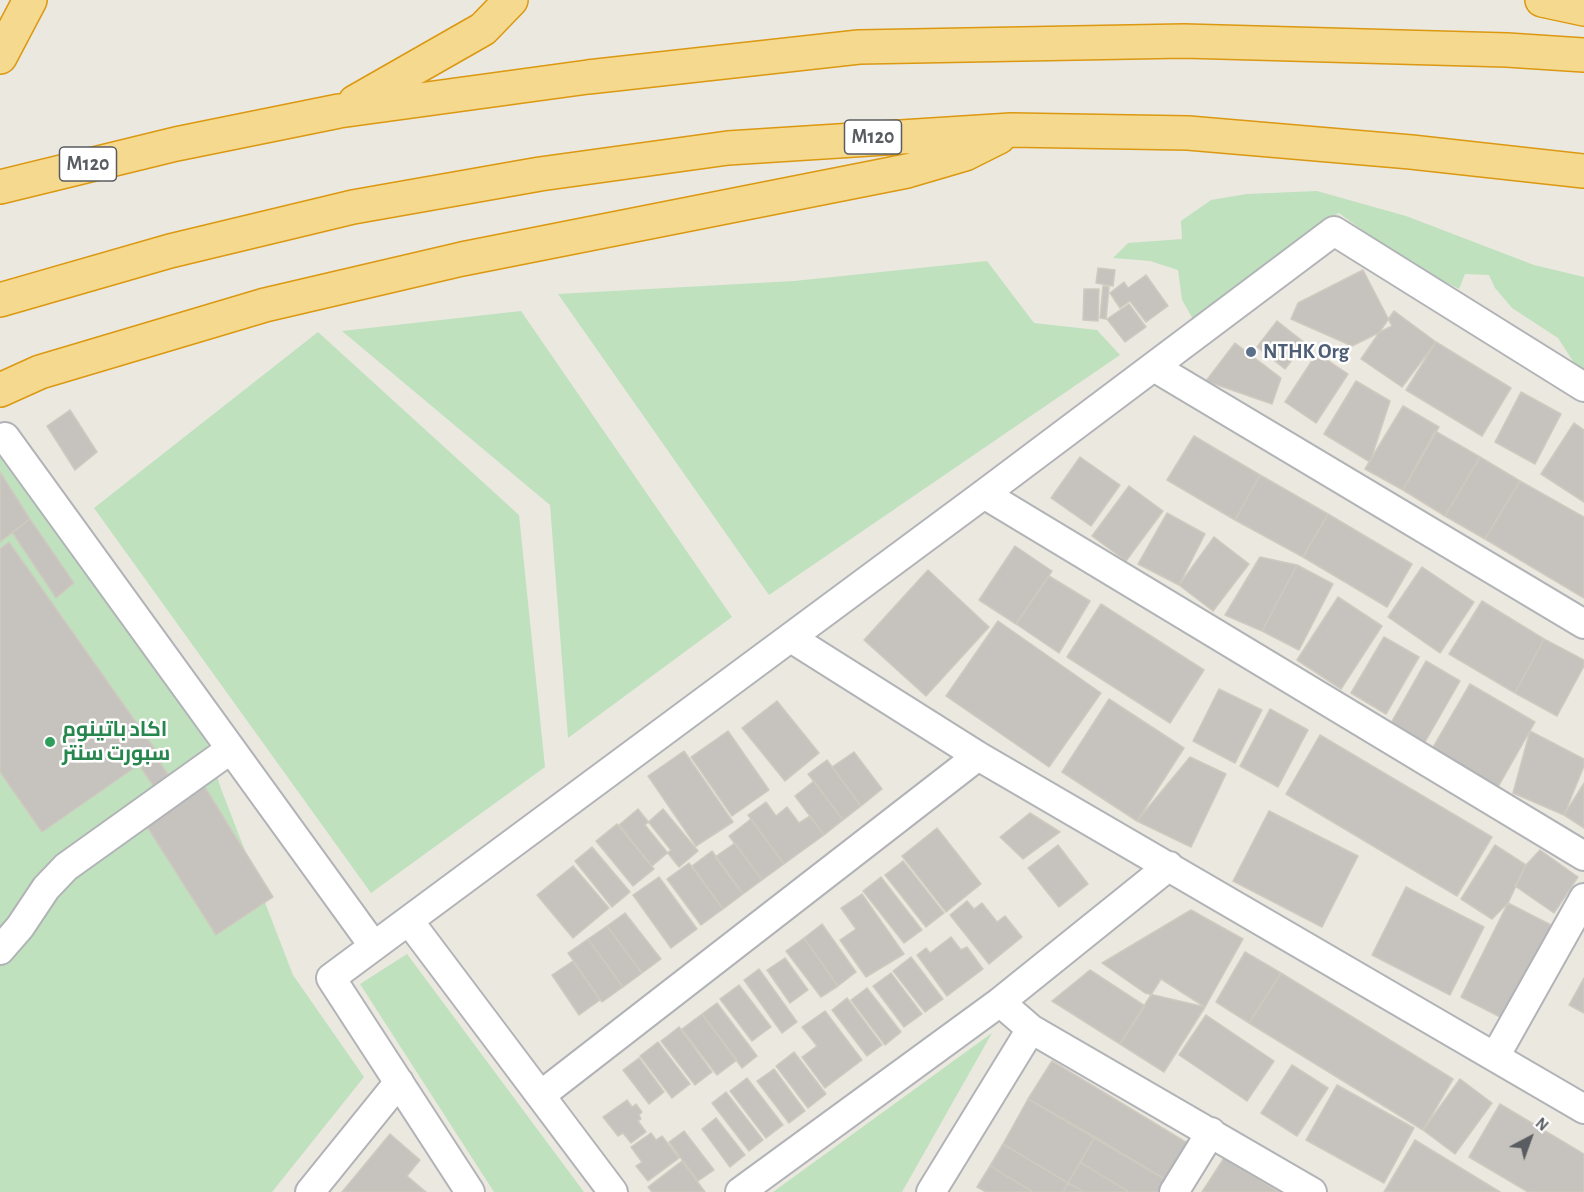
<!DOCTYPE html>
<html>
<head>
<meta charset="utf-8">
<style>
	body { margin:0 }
	#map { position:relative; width:1584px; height:1192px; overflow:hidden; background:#ebe8e0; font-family:"Alegreya Sans",sans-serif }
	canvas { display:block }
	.north { position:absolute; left:1500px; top:1108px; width:60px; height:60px; -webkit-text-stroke:4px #fff; paint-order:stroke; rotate:41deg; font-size:16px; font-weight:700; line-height:24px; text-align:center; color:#595c60 }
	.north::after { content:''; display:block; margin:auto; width:21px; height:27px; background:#595c60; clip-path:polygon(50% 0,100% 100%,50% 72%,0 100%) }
</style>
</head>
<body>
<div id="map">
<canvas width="1584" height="1192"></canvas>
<div class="north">N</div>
</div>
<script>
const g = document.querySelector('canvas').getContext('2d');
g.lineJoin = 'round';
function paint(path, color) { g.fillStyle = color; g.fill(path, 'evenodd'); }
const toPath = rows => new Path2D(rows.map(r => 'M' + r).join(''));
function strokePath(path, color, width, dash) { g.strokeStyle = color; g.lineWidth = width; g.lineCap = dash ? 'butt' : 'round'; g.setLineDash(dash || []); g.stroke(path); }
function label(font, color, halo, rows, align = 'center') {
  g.font = font + ' "Alegreya Sans",Cairo,sans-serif'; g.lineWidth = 5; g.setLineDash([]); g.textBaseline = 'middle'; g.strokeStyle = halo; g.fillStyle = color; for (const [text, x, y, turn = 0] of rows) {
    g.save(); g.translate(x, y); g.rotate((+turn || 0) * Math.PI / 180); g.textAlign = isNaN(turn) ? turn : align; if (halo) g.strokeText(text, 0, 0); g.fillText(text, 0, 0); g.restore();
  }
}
paint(toPath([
	[1317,191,1406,216,1534,265,1584,277,1584,372,1578,369,1558,338,1512,308,1495,288,1489,275,1465,274,1459,289,1401,259,1339,213,1322,222,1193,319,1182,300,1178,270,1150,261,1113,258,1128,243,1182,239,1181,221,1211,200,1247,194],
	[987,261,1034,323,1097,330,1120,355,769,595,558,294,794,281],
	[521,311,732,617,568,738,550,505,342,331],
	[318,332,519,515,545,767,371,893,94,508],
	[0,455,204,732,220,786,293,975,364,1077,272,1192,0,1192],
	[407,954,584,1192,494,1192,360,984],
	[992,1033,902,1192,773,1192]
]), '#bfe1be');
const building = toPath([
	[1098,268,1115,270,1113,286,1096,283,1098,268],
	[1363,270,1392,326,1352,346,1291,319,1298,303,1363,270],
	[1146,275,1168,306,1146,322,1130,301,1120,308,1110,293,1124,282,1128,288,1146,275],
	[1103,286,1109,287,1106,319,1100,318,1103,286],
	[1084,289,1099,289,1098,321,1083,320,1084,289],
	[1129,304,1146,327,1125,342,1107,319,1129,304],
	[1394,311,1436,342,1402,387,1361,359,1394,311],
	[1277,321,1305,343,1285,369,1257,347,1277,321],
	[1436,342,1511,388,1482,436,1406,390,1436,342],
	[1235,343,1281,378,1272,404,1206,381,1235,343],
	[1317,353,1348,374,1316,423,1285,402,1317,353],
	[1356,381,1390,401,1370,462,1324,434,1356,381],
	[1521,392,1561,414,1535,464,1495,442,1521,392],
	[1403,406,1439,427,1403,490,1365,469,1403,406],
	[70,410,97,452,75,470,47,426,70,410],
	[1574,423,1584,430,1584,502,1541,474,1574,423],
	[1435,431,1480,457,1445,516,1403,490,1435,431],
	[1194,436,1260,475,1235,520,1167,480,1194,436],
	[1080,457,1120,485,1091,526,1051,498,1080,457],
	[1480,457,1520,481,1485,539,1445,516,1480,457],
	[0,472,30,519,0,542,0,472],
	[1260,475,1328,514,1303,557,1235,520,1260,475],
	[1520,481,1584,517,1584,598,1485,539,1520,481],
	[1129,486,1163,511,1126,561,1092,536,1129,486],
	[1167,513,1205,534,1179,585,1138,564,1167,513],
	[1328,514,1412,564,1387,607,1303,557,1328,514],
	[30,519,74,583,56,598,12,532,30,519],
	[1214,537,1249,564,1213,611,1179,585,1214,537],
	[9,542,157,752,42,832,0,772,0,549,9,542],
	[1015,546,1052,571,1016,624,979,600,1015,546],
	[1260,557,1297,565,1262,631,1225,615,1260,557],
	[1297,565,1333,584,1299,650,1262,631,1297,565],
	[1422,567,1474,602,1440,653,1388,617,1422,567],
	[928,570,989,627,926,696,864,640,928,570],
	[1049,576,1090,601,1059,653,1016,624,1049,576],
	[1338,597,1382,626,1341,689,1297,660,1338,597],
	[1482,601,1544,639,1515,693,1449,654,1482,601],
	[1101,604,1204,670,1170,723,1067,657,1101,604],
	[998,621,1101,693,1049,767,946,696,998,621],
	[1384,637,1419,657,1386,714,1351,693,1384,637],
	[1544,639,1584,660,1584,666,1557,716,1515,693,1544,639],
	[1426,661,1460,681,1425,742,1391,723,1426,661],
	[1470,684,1535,722,1498,787,1432,749,1470,684],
	[1219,689,1262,710,1235,763,1193,741,1219,689],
	[1109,699,1184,748,1137,821,1062,772,1109,699],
	[777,701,819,753,785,781,742,728,777,701],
	[1270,709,1308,730,1278,787,1240,766,1270,709],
	[728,731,769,790,732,816,691,757,728,731],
	[1530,731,1584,759,1584,766,1564,815,1513,793,1530,731],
	[1320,735,1492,837,1457,896,1286,794,1320,735],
	[684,751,733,822,696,846,648,776,684,751],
	[854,752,882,789,861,806,832,767,854,752],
	[156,757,174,783,159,794,141,768,156,757],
	[1190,757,1226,774,1191,847,1137,821,1190,757],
	[827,760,861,806,843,820,808,774,827,760],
	[814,781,843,820,824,835,795,796,814,781],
	[1584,783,1584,828,1564,815,1584,783],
	[203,784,273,897,216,935,144,822,203,784],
	[766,802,776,816,787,807,799,823,810,816,824,835,784,864,748,815,766,802],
	[638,809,671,850,652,866,619,825,638,809],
	[663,809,698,851,679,867,645,825,663,809],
	[1269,811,1358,856,1322,927,1233,881,1269,811],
	[1030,813,1060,832,1023,859,1000,837,1030,813],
	[751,819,784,864,762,880,729,836,751,819],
	[617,824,654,869,633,886,596,841,617,824],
	[937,828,981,884,946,912,902,856,937,828],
	[735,843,762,880,743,894,715,857,735,843],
	[1058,845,1088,884,1059,907,1028,868,1058,845],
	[1495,845,1526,865,1508,903,1492,919,1461,899,1495,845],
	[592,847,630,892,612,907,575,861,592,847],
	[1540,850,1578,877,1554,913,1515,886,1526,865,1540,850],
	[712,851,743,894,723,909,692,866,712,851],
	[903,861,944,913,926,927,885,875,903,861],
	[689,863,723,909,701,925,667,879,689,863],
	[573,866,609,908,573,938,537,895,573,866],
	[659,877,697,929,671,948,633,895,659,877],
	[881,877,922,930,904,943,863,891,881,877],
	[1406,887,1484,927,1450,995,1372,955,1406,887],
	[862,894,904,954,866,977,840,940,856,929,841,908,862,894],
	[967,901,974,909,982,903,997,922,1005,916,1022,937,989,964,950,915,967,901],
	[1508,903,1553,926,1506,1020,1461,997,1508,903],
	[1191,910,1243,939,1205,1007,1145,993,1102,963,1191,910],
	[625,913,661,959,642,973,607,926,625,913],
	[822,924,856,972,838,986,804,938,822,924],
	[607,926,642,973,623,987,588,939,607,926],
	[951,937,961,950,967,947,983,969,947,996,917,955,926,948,930,953,951,937],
	[804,938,838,986,821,997,786,951,804,938],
	[588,939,623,987,602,1002,568,953,588,939],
	[1245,952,1281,973,1249,1023,1216,1002,1245,952],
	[911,957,943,999,925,1012,893,971,911,957],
	[785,958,808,990,790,1003,767,970,785,958],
	[573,961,600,1000,579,1015,552,975,573,961],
	[759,969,797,1022,782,1033,744,980,759,969],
	[1090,970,1145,1006,1120,1044,1052,1001,1090,970],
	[891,973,922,1014,904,1027,873,986,891,973],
	[1281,973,1453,1079,1423,1130,1249,1023,1281,973],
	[1584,978,1584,1013,1569,1005,1584,978],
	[1161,979,1205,1007,1164,1072,1120,1044,1161,979],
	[739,985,771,1027,752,1041,720,999,739,985],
	[867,988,901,1032,885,1045,851,1000,867,988],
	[847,998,882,1045,867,1056,832,1010,847,998],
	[717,1003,757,1056,742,1068,702,1014,717,1003],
	[825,1011,862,1060,825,1088,802,1057,817,1046,802,1027,825,1011],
	[702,1014,737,1060,717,1075,682,1029,702,1014],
	[1206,1015,1274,1061,1247,1101,1179,1055,1206,1015],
	[679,1027,712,1072,695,1085,661,1041,679,1027],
	[658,1042,690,1084,672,1098,640,1056,658,1042],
	[794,1052,826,1094,808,1108,776,1066,794,1052],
	[639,1058,664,1092,649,1104,623,1070,639,1058],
	[1052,1061,1189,1144,1168,1181,1028,1099,1052,1061],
	[1292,1065,1328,1088,1297,1136,1261,1113,1292,1065],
	[774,1069,805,1111,789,1123,757,1081,774,1069],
	[747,1078,783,1125,766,1138,730,1091,747,1078],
	[1460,1079,1492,1103,1455,1154,1423,1130,1460,1079],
	[1337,1085,1414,1128,1384,1183,1306,1140,1337,1085],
	[726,1092,763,1140,749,1151,712,1103,726,1092],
	[1028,1099,1095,1137,1068,1183,1003,1144,1028,1099],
	[627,1100,632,1107,636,1104,642,1112,639,1115,641,1119,638,1121,646,1132,631,1143,623,1133,618,1136,603,1117,627,1100],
	[1500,1104,1584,1154,1584,1192,1528,1192,1469,1157,1500,1104],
	[716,1118,745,1155,730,1167,702,1129,716,1118],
	[684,1131,714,1170,698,1181,669,1142,684,1131],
	[651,1133,656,1140,662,1136,679,1158,648,1181,636,1166,642,1162,631,1147,651,1133],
	[390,1134,420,1160,407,1176,426,1192,342,1192,390,1134],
	[1095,1137,1168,1181,1161,1192,1129,1192,1080,1162,1095,1137],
	[1415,1140,1500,1192,1384,1192,1415,1140],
	[1003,1144,1068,1183,1063,1192,1033,1192,990,1166,1003,1144],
	[1224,1158,1279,1192,1202,1192,1224,1158],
	[682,1161,705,1192,652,1192,648,1187,682,1161],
	[1080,1162,1129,1192,1084,1192,1068,1183,1080,1162],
	[990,1166,1033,1192,986,1192,977,1187,990,1166],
	[1068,1183,1084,1192,1063,1192,1068,1183]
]);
paint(building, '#c6c3be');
strokePath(building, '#cfcabf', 1.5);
const minor = toPath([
	[1154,367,1584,624],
	[5,437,373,945],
	[984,494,1584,856],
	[791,638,978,756,1584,1109],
	[409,921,613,1192],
	[0,950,20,927,46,888,66,867,231,749],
	[1000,1002,1031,1029,1312,1192],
	[1496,1055,1584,898],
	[541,1095,978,756],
	[310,1192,399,1082],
	[470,1192,331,978,984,494,1334,231,1584,387],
	[740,1192,1000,1002,1169,866],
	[931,1192,1031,1029],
	[1174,1192,1211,1132]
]);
const highway = toPath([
	[1542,0,1584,9],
	[0,57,30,0],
	[355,102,483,29,511,0],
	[0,187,176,144,339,111,588,77,859,47,1184,41,1507,50,1584,55],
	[0,300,170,251,353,207,540,174,728,148,1011,130,1188,133,1411,152,1584,171],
	[0,390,40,372,265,305,462,259,907,171,965,154,999,137]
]);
strokePath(minor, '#b1b3b7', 32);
strokePath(highway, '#db9810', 36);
strokePath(minor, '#fff', 28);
strokePath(highway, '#f5d98e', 33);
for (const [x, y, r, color] of [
	[1251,352,6,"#5c6f8a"],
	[50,742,6,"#2e9e5b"]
]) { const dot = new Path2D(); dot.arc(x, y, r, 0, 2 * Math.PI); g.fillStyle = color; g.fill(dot); strokePath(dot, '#fff', 2); }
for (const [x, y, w] of [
	[873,137,57],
	[88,164,57]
]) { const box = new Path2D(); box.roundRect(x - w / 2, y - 17, w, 34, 4.5); g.fillStyle = '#fff'; g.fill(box); strokePath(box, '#595c60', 1.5); }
label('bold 20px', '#595c60', null, [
	["M120",873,137],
	["M120",88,164]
]);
label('bold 21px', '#4e5e75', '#fff', [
	["NTHK Org",1263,352]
], 'left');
label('bold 21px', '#27864d', '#fff', [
	["اكاد باتينوم",62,730],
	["سبورت سنتر",62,754]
], 'left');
</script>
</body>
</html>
